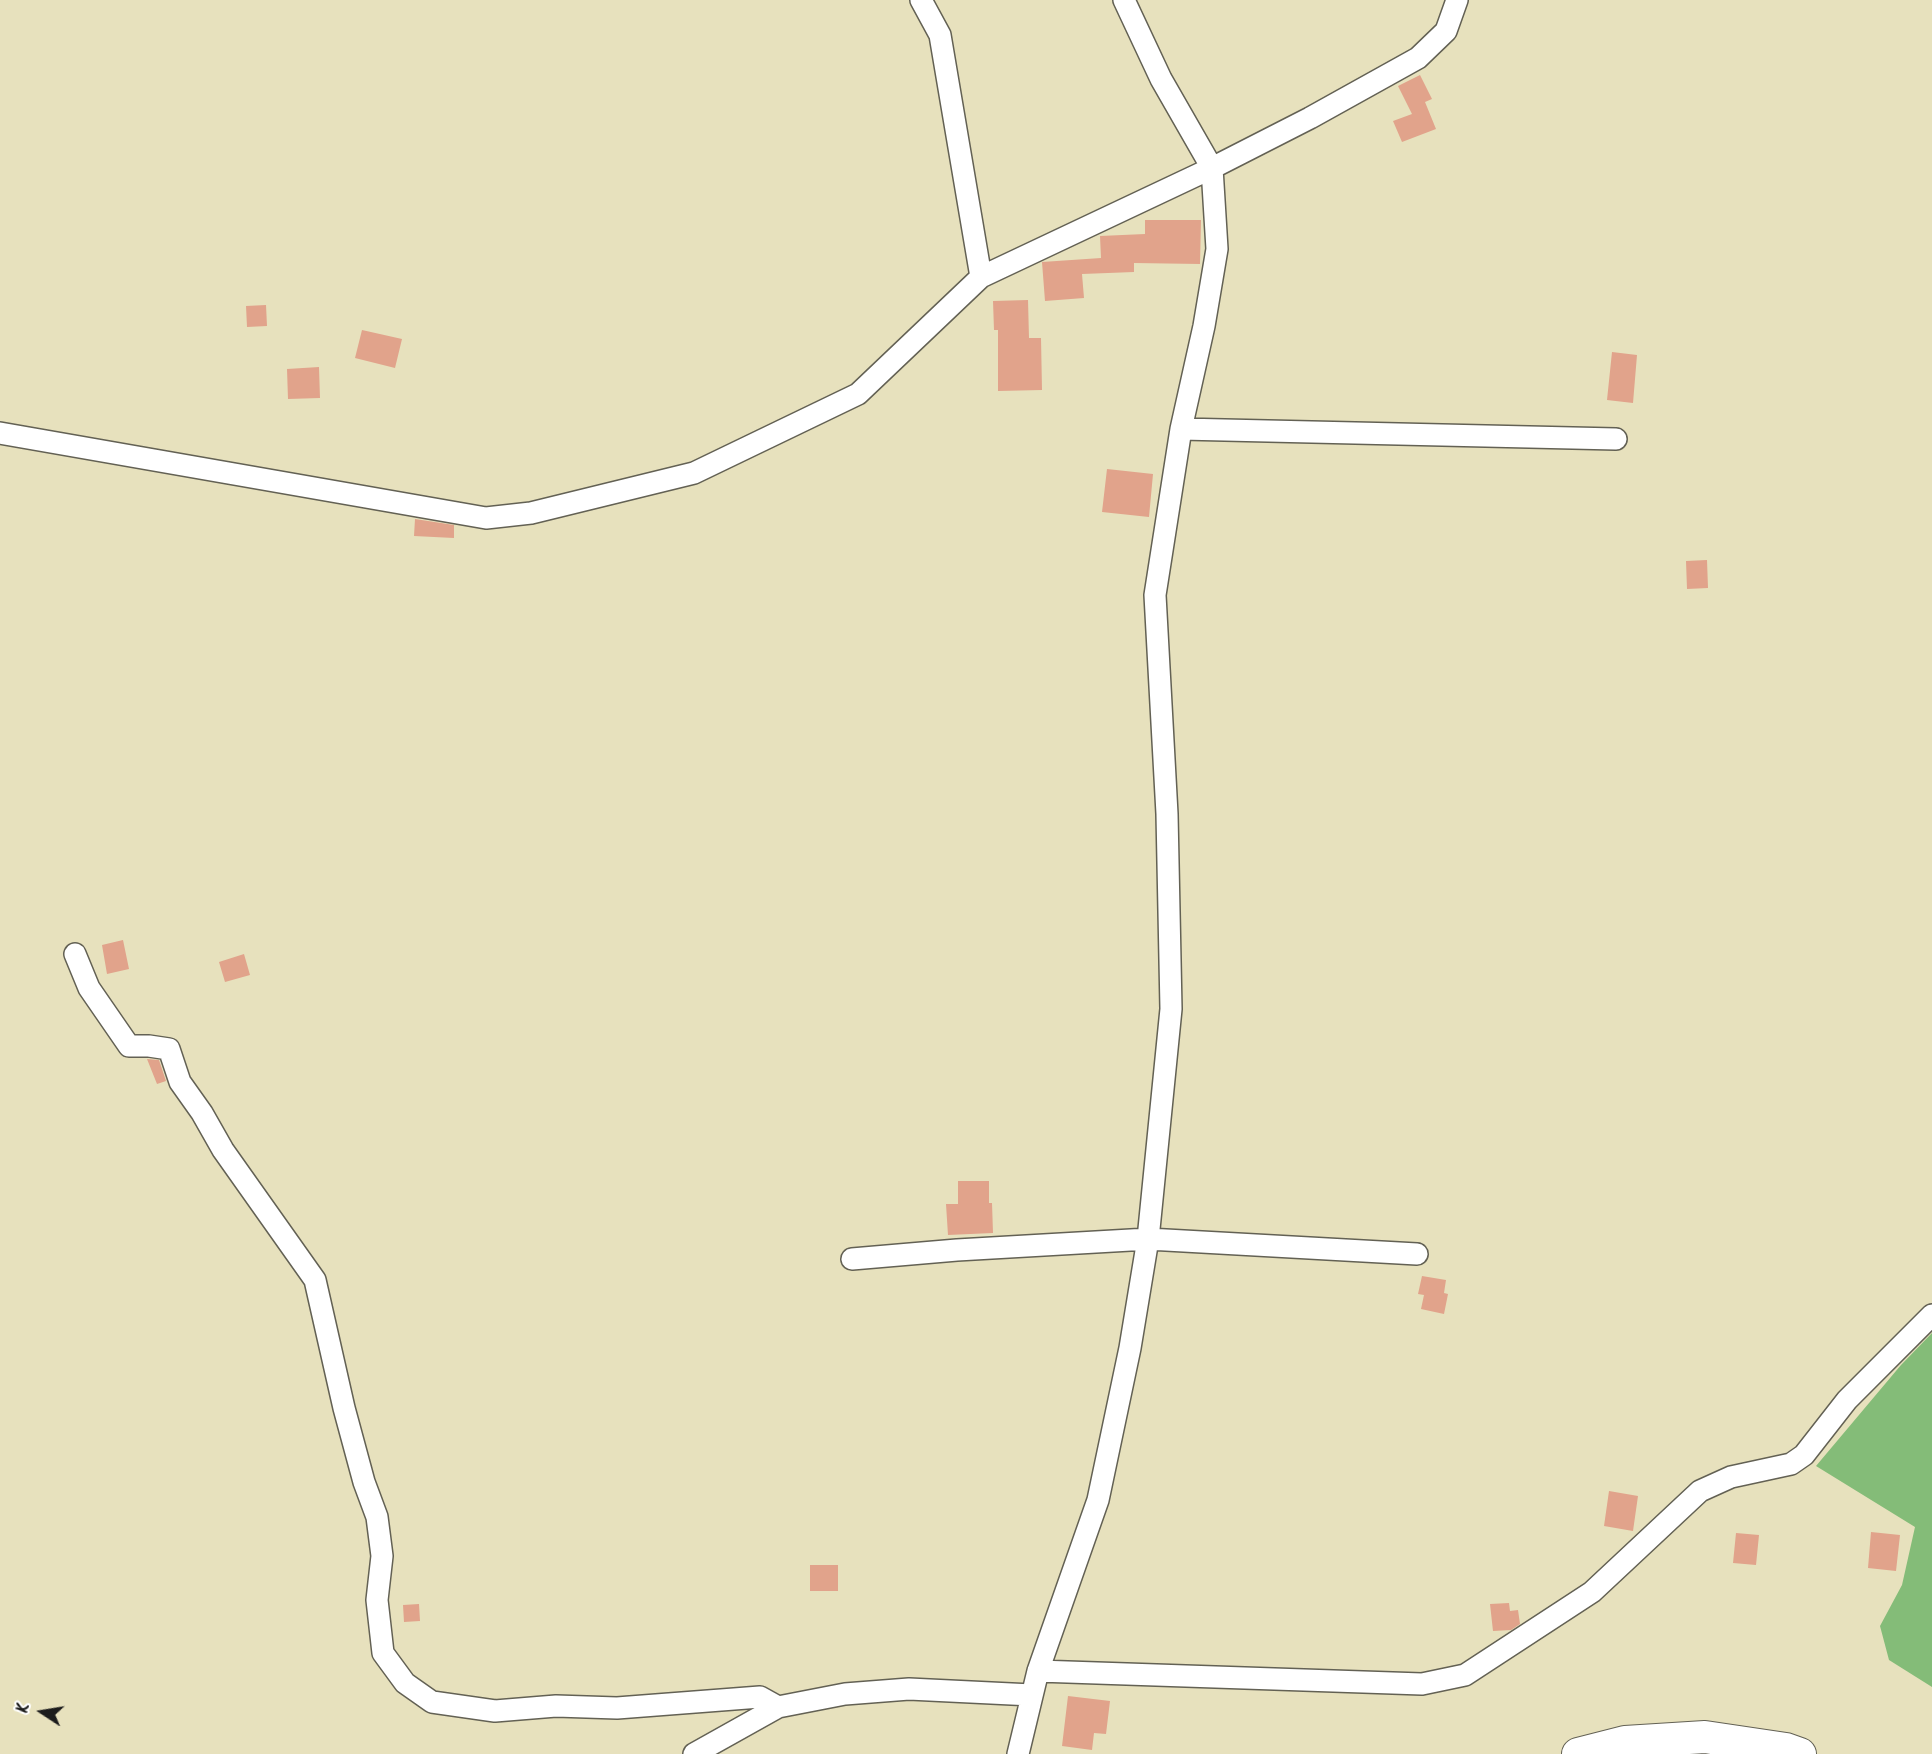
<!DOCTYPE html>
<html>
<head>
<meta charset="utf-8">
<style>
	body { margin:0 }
	#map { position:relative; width:1932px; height:1754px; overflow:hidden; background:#e7e1bd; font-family:Kalam,sans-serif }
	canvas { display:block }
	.north { position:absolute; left:12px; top:1682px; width:60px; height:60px; -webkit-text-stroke:4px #fff; paint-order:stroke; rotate:282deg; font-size:16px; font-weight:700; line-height:24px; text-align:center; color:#1c1c1c }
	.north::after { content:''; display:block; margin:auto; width:21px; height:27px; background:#1c1c1c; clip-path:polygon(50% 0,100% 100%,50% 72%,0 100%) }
</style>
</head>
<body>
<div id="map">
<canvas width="1932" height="1754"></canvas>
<div class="north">K</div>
</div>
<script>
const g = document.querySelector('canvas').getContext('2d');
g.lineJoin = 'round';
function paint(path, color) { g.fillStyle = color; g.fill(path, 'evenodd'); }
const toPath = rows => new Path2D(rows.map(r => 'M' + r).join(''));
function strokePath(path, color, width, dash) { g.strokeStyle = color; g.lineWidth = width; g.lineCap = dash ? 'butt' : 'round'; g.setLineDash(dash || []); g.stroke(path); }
paint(toPath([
	[1932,1333,1932,1687,1889,1660,1880,1626,1902,1585,1915,1527,1816,1466,1901,1365]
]), '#84bc78');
paint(toPath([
	[1420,75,1432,99,1425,102,1436,129,1402,142,1393,121,1412,114,1398,86],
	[1145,220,1201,220,1200,264,1134,263,1134,272,1082,274,1084,298,1045,301,1042,262,1101,258,1100,236,1145,234],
	[1028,300,1029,338,1041,338,1042,390,998,391,998,330,994,330,993,301],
	[266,305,267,326,247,327,246,306],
	[362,330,402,339,395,368,355,358],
	[1612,352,1637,355,1633,403,1607,400],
	[319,367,320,398,288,399,287,369],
	[1107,469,1153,474,1149,517,1102,512],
	[415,519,454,525,454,538,414,536],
	[1707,560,1708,588,1687,589,1686,561],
	[123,940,129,969,107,974,102,945],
	[244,954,250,975,225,982,219,962],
	[147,1059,159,1060,166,1081,157,1084],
	[958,1181,989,1181,989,1203,992,1203,993,1233,948,1235,946,1204,958,1204],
	[1422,1276,1446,1280,1444,1293,1448,1294,1444,1314,1421,1309,1424,1295,1418,1294],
	[1609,1491,1638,1496,1633,1531,1604,1526],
	[1871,1532,1900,1535,1896,1571,1868,1568],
	[1736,1533,1759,1535,1756,1565,1733,1563],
	[810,1565,838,1565,838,1591,810,1591],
	[1509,1603,1510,1611,1518,1610,1520,1624,1511,1630,1493,1631,1490,1604],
	[419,1604,420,1621,404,1622,403,1605],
	[1068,1696,1110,1701,1106,1734,1094,1733,1092,1750,1062,1746]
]), '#e1a38b');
const minor = toPath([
	[921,0,940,35,981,277],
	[1181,429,1616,439],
	[0,433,486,518,531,513,694,473,858,394,981,277,1212,168,1310,118,1418,58,1446,31,1457,0],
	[75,954,89,988,129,1046,149,1046,169,1049,180,1082,202,1113,223,1150,315,1280,344,1408,364,1482,377,1517,382,1556,377,1600,383,1653,405,1683,432,1702,495,1711,556,1706,617,1708,760,1697,778,1707],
	[852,1259,957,1250,1148,1239,1417,1254],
	[1038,1671,1422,1684,1465,1675,1592,1592,1700,1491,1731,1477,1791,1464,1804,1455,1847,1400,1932,1315],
	[694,1754,778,1707,845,1694,909,1689,1032,1695],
	[1018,1754,1038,1671,1098,1500,1130,1348,1148,1239,1171,1009,1167,814,1155,595,1181,429,1204,326,1217,249,1212,168,1161,79,1124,0]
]);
const highway = toPath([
	[1578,1754,1625,1742,1705,1737,1786,1749,1800,1754]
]);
strokePath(minor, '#636154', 24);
strokePath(highway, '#636154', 34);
strokePath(minor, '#fff', 21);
strokePath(highway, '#fff', 32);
</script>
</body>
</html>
